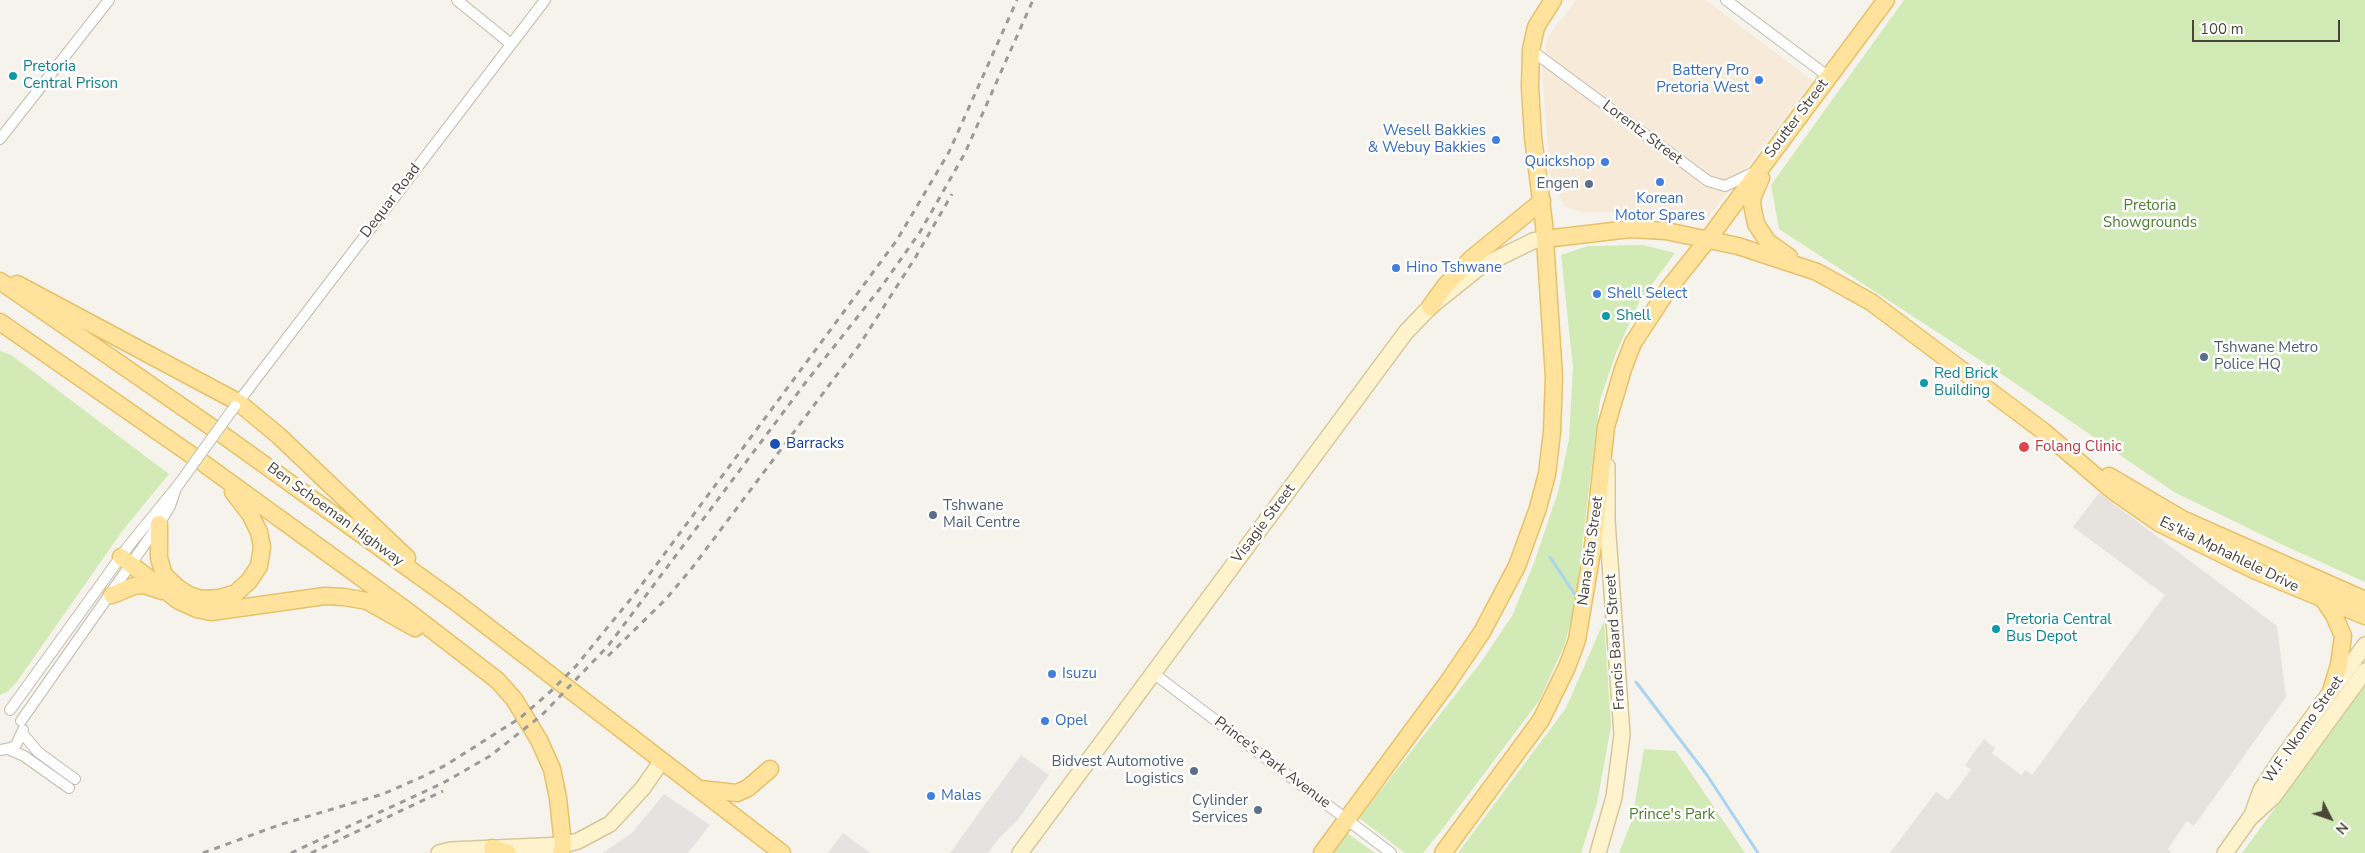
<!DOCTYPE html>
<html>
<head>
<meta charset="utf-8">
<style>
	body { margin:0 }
	#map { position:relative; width:2365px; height:853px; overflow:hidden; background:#f6f3ec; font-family:"Nunito Sans",sans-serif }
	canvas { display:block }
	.north { position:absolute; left:2305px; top:793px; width:50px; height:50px; -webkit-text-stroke:4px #fff; paint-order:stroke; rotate:131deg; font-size:14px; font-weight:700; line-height:20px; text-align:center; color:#4b4439 }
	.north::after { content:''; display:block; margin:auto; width:18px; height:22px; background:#4b4439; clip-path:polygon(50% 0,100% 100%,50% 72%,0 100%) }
	.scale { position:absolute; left:2192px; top:20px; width:148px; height:22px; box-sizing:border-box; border:2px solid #4b4439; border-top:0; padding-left:6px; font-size:15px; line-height:18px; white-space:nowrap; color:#4b4439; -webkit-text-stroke:4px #fff; paint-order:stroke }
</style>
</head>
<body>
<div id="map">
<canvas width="2365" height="853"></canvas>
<div class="north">N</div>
<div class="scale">100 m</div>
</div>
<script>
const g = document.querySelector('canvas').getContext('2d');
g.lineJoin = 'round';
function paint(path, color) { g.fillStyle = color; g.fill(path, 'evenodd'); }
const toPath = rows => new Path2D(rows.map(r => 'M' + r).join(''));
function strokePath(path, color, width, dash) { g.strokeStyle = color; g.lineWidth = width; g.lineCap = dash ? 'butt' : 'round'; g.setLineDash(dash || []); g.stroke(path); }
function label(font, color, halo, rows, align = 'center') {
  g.font = font + ' "Nunito Sans",sans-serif'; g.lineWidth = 5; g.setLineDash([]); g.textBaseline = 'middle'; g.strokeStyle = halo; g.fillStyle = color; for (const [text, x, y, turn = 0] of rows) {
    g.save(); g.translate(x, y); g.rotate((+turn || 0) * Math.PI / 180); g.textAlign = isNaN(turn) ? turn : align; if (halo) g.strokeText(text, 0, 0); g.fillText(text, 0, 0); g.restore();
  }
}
paint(toPath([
	[1576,0,1706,0,1813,81,1706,220,1639,212,1580,212,1564,206,1550,176,1542,69,1548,37]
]), '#f7ead8');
paint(toPath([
	[2099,493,2277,626,2286,697,2194,826,2187,821,2168,849,2172,853,1890,853,1936,792,1948,800,1971,770,1965,765,1984,739,1995,748,1992,753,2021,775,2025,770,2032,775,2165,595,2073,527]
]), '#e6e2dd');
paint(toPath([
	[1904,0,2365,0,2365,582,2283,545,2174,492,2009,379,1779,229,1771,185],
	[1643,245,1675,253,1639,302,1616,353,1600,400,1574,612,1564,646,1539,701,1440,832,1423,853,1405,853,1359,818,1481,662,1512,616,1534,563,1558,492,1569,439,1573,367,1561,255,1588,246],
	[0,351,11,355,169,474,123,530,16,683,7,692,0,695],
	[1604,621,1611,726,1597,803,1581,853,1458,853,1566,708],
	[2365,686,2365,853,2242,853],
	[1644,749,1676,751,1745,853,1619,853,1632,820],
	[1347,833,1375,853,1332,853]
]), '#d2eab5');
paint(toPath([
	[1021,755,1049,775,1017,821,999,838,988,853,950,853],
	[664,794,710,825,688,853,602,853,632,833],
	[843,833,862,847,871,853,828,853]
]), '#e5e3e0');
strokePath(toPath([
	[1550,557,1576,596],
	[1636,682,1707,775,1758,853]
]), '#a9d4f2', 3);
const street = toPath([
	[457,0,511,44],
	[1726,0,1829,77],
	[1531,50,1708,181,1725,186,1757,171],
	[0,139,109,0],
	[236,405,545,0],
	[1153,673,1391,853],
	[10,710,127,548,179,484],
	[21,721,159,524,170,506,176,488],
	[23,734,38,752,75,779],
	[8,749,24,756,69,788],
	[0,750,11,748,16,745,23,730]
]);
const secondary = toPath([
	[2252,815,2261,790,2280,761,2365,645],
	[439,853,451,850,563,845,578,841,610,824,643,788,661,762],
	[1020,853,1406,332,1430,307,1480,267,1533,241,1545,239],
	[1598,853,1614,797,1622,735,1607,520,1607,466],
	[2225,853,2250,818,2273,797,2365,671]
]);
const primary = toPath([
	[1761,178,1753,196,1752,204,1756,224,1768,242,1789,257],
	[1545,239,1630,229,1666,231,1738,246,1817,272,1871,302,2043,431,2113,491,2159,523,2254,570,2365,616],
	[0,281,223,435,457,603,782,853],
	[17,284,238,402,279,436,407,558],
	[1430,307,1445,286,1472,258,1542,201],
	[0,322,203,463,410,613,497,680,514,699,539,740,552,769,558,798,563,845,561,853],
	[2109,476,2182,519,2365,600],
	[159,524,159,558,164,575,178,588,189,595,201,599,220,598,236,593,249,581,259,566,262,547,259,532,250,514,233,492],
	[121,557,179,601,197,609,211,612,325,596,344,597,367,601,415,628],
	[112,595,134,586,144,585,162,591],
	[2323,599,2334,615,2343,636,2339,665,2331,691],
	[700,789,737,793,748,788,770,769],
	[492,848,508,853],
	[1322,853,1448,682,1482,632,1517,566,1538,508,1547,474,1552,432,1554,377,1544,224,1533,137,1530,87,1531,50,1536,27,1553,0],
	[1443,853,1541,720,1567,667,1577,640,1593,546,1606,427,1623,369,1633,343,1669,288,1709,238,1886,0]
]);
strokePath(street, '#c2bbae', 12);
strokePath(secondary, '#d6c79b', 18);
strokePath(primary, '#e6c16a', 19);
strokePath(street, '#fff', 10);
strokePath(secondary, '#fff3cd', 15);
strokePath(primary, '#ffe39c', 16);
strokePath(toPath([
	[608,656,666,599,692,568,860,344,915,258,952,194],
	[203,853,279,825,383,794,424,776,446,765,520,718,550,692,576,666,634,595,897,240,949,152,1017,0],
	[291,853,443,783,490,756,542,715,608,646,806,382,882,286,920,232,965,153,1033,0],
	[311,853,443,791]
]), '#9a9a9a', 3, [6, 6]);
const streetBridge = toPath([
	[179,484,235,406]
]);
strokePath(streetBridge, '#c2bbae', 12, []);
strokePath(streetBridge, '#fff', 10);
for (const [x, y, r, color] of [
	[13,76,5,"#0f9aa8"],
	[1759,80,5,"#3f7fe0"],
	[1496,140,5,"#3f7fe0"],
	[1605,162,5,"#3f7fe0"],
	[1660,182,5,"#3f7fe0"],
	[1589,184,5,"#5c6f8a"],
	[1396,268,5,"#3f7fe0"],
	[1597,294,5,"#3f7fe0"],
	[1606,316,5,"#0f9aa8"],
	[2204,357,5,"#5c6f8a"],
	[1924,383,5,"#0f9aa8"],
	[775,444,6,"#1a4fb4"],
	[2024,447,6,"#e0444e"],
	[933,515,5,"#5c6f8a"],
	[1996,629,5,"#0f9aa8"],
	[1052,674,5,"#3f7fe0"],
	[1045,721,5,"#3f7fe0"],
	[1194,771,5,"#5c6f8a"],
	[931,796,5,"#3f7fe0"],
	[1258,810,5,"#5c6f8a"]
]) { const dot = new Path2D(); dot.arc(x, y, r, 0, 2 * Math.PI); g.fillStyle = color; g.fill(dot); strokePath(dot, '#fff', 2); }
label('15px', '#0d838f', '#fff', [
	["Pretoria",23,67],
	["Central Prison",23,84],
	["Shell",1616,316],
	["Red Brick",1934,374],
	["Building",1934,391],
	["Pretoria Central",2006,620],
	["Bus Depot",2006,637]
], 'left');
label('15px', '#366cbe', '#fff', [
	["Battery Pro",1749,71,"right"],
	["Pretoria West",1749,88,"right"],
	["Wesell Bakkies",1486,131,"right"],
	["& Webuy Bakkies",1486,148,"right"],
	["Quickshop",1595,162,"right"],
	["Korean",1660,199,"center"],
	["Motor Spares",1660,216,"center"],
	["Hino Tshwane",1406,268],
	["Shell Select",1607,294],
	["Isuzu",1062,674],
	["Opel",1055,721],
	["Malas",941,796]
], 'left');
label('15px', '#4b4439', '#fff', [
	["Soutter Street",1797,119,-53],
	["Lorentz Street",1642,133,37],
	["Dequar Road",391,201,-53],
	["Ben Schoeman Highway",335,515,36],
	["Visagie Street",1264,524,-53],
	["Nana Sita Street",1591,551,-82],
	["Es'kia Mphahlele Drive",2229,555,26],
	["Francis Baard Street",1616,642,-94],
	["W.F. Nkomo Street",2304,730,-55],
	["Prince's Park Avenue",1272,763,37]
]);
label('15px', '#4e5e75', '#fff', [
	["Engen",1579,184],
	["Tshwane Metro",2214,348,"left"],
	["Police HQ",2214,365,"left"],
	["Tshwane",943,506,"left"],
	["Mail Centre",943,523,"left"],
	["Bidvest Automotive",1184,762],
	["Logistics",1184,779],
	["Cylinder",1248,801],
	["Services",1248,818]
], 'right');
label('15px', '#4a7f2a', '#fff', [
	["Pretoria",2150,206],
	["Showgrounds",2150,223],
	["Prince's Park",1672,815]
]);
label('15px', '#164399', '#fff', [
	["Barracks",786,444]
], 'left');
label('15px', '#be3a42', '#fff', [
	["Folang Clinic",2035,447]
], 'left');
</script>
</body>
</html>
